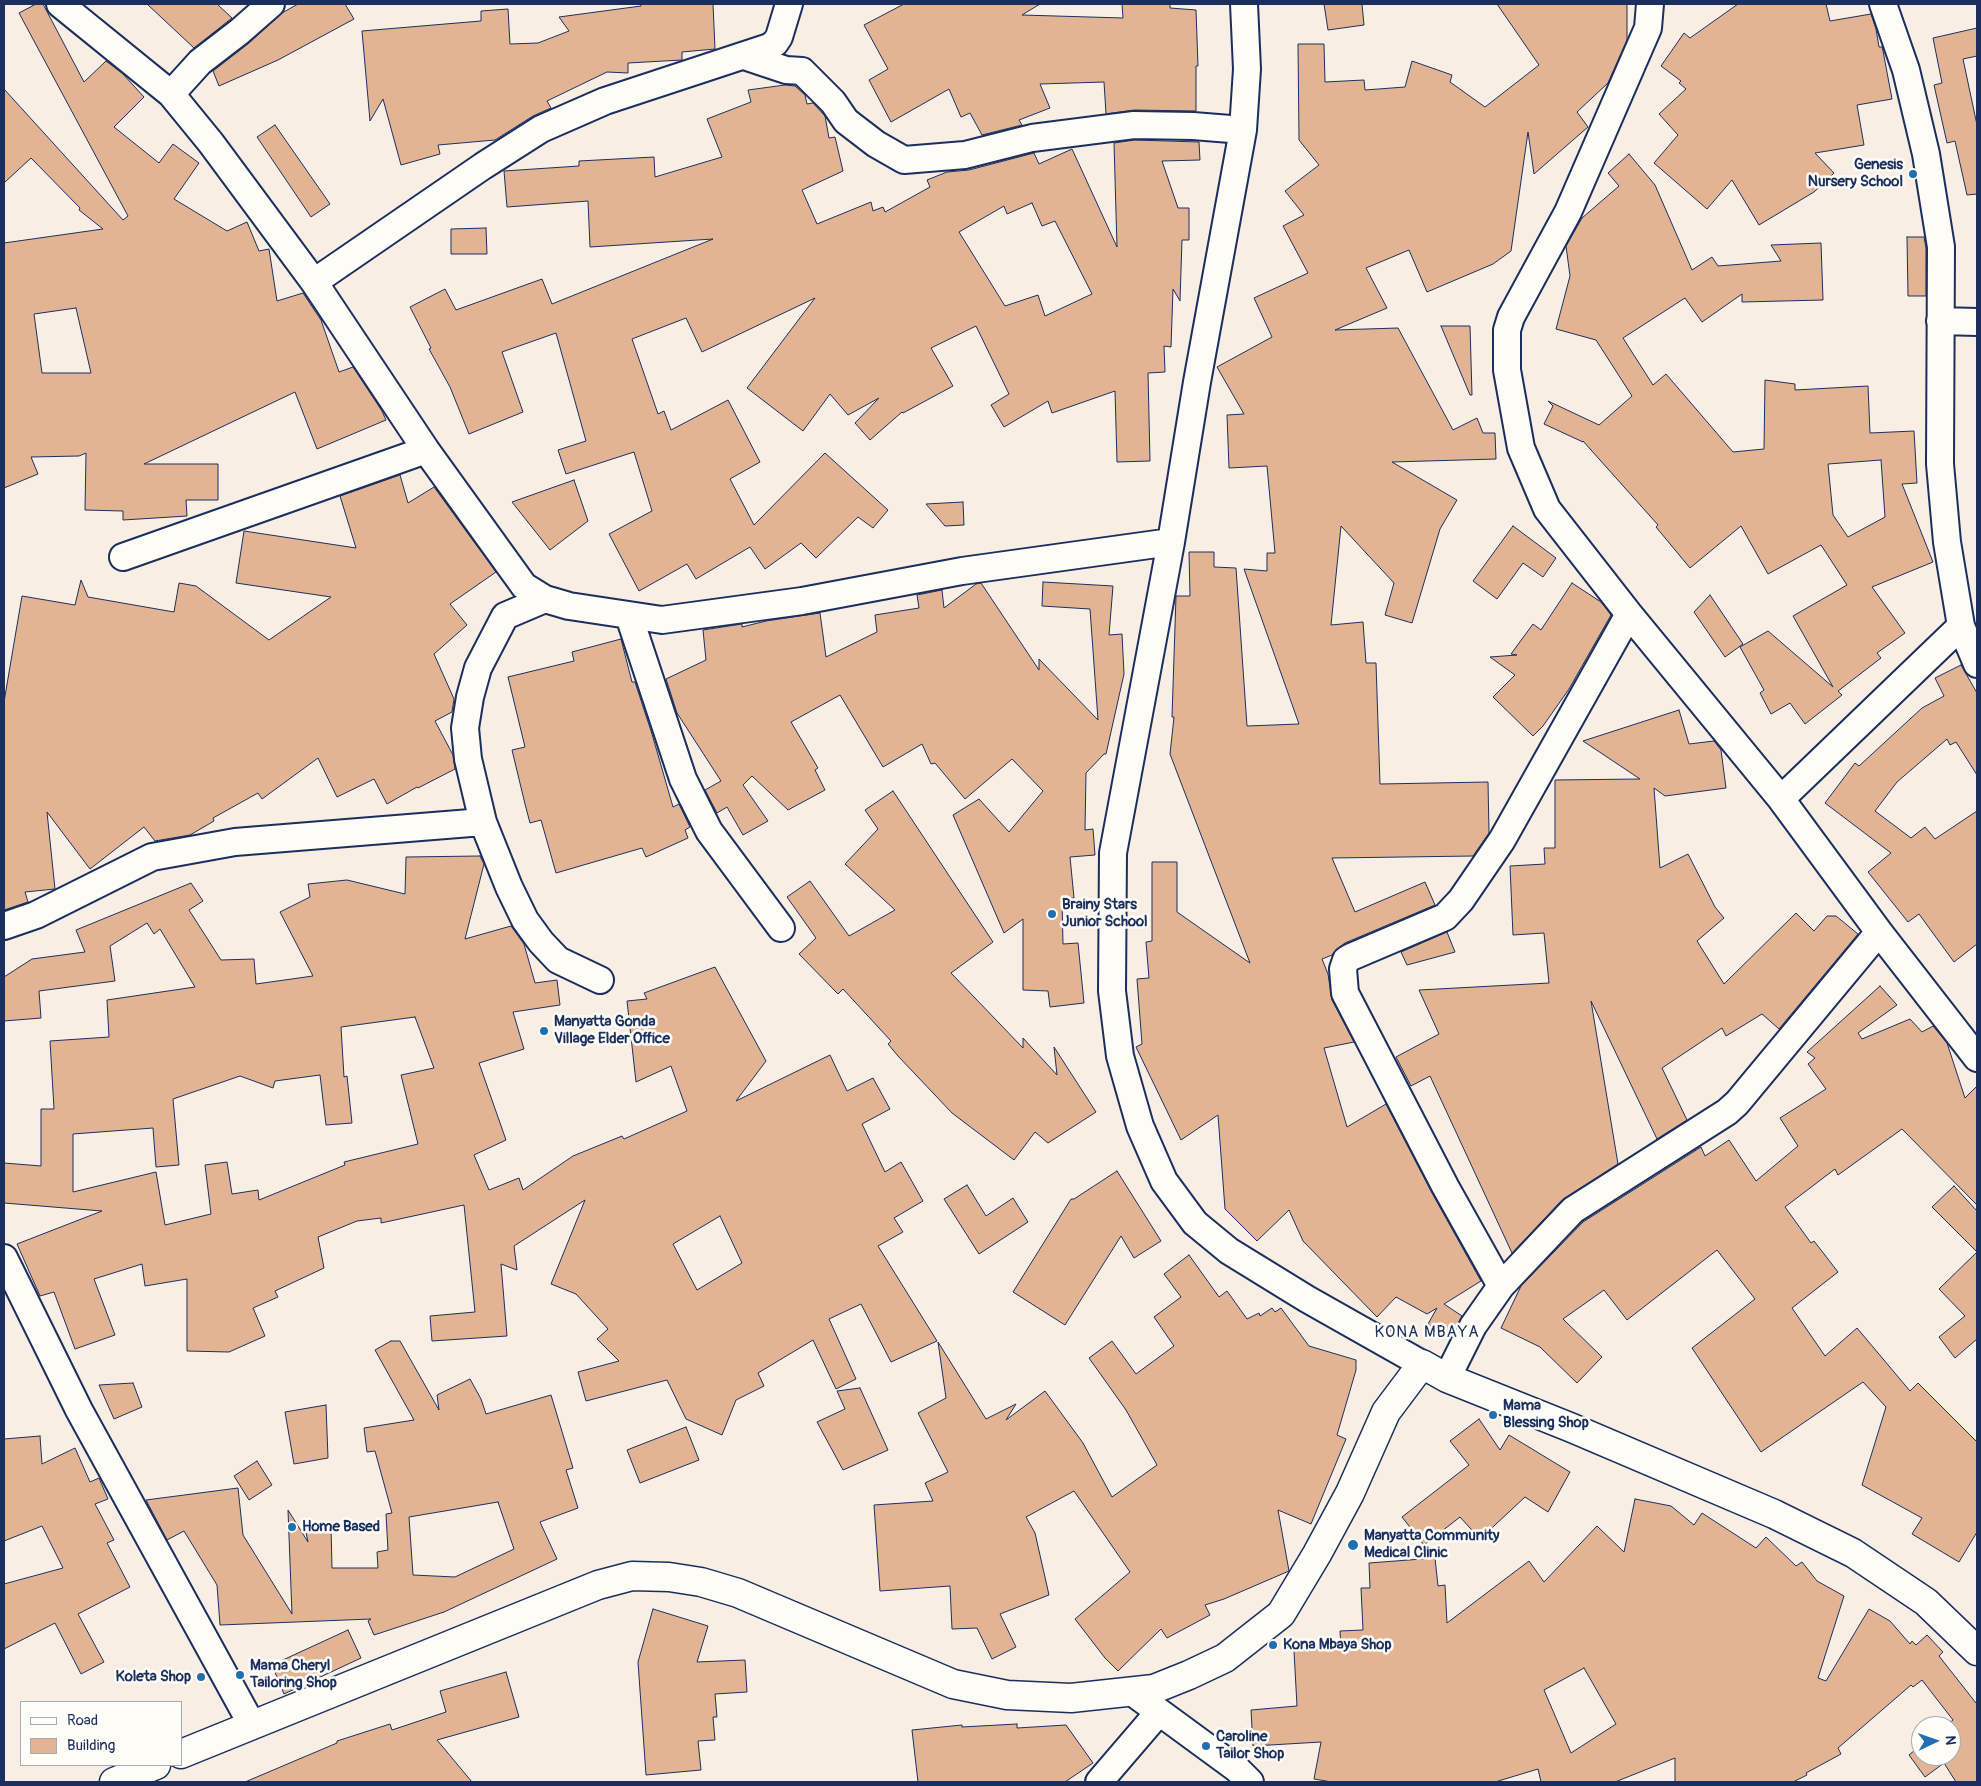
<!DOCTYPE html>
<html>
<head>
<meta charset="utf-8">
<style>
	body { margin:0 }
	#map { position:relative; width:1981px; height:1786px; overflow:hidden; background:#f8eee3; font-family:Pangolin,sans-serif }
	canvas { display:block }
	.frame { position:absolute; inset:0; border:5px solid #1b2f5e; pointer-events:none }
	.legend { position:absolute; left:20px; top:1701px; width:162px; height:65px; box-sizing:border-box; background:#fdfcf7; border:1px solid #a3aaba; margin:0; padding:6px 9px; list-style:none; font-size:15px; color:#1b2f5e }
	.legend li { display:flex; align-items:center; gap:10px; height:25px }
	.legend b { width:25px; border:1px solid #a3aaba }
	.north { position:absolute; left:1911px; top:1716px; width:50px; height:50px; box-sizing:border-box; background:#fdfcf7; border:1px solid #a3aaba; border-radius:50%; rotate:87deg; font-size:14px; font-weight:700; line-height:20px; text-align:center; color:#1b2f5e }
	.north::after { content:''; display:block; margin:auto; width:18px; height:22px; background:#1f6fb2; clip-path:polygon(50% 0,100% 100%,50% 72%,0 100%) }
</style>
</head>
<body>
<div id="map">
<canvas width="1981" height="1786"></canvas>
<div class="frame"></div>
<ul class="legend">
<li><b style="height:6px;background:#fdfcf7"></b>Road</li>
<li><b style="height:14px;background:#e3b494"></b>Building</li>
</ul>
<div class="north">N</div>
</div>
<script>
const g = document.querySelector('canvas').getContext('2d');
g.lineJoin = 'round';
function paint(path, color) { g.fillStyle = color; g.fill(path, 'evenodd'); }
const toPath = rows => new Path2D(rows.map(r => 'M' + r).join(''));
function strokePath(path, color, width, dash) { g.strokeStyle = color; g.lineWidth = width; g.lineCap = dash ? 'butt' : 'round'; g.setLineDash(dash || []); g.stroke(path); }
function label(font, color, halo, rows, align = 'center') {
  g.font = font + ' Pangolin,sans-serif'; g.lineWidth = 5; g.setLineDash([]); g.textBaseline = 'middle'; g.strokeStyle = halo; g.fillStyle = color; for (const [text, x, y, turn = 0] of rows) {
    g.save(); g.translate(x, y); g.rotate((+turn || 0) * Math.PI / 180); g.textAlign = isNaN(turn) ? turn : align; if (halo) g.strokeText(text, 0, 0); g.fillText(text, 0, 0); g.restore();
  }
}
const building = toPath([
	[36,4,43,4,84,82,106,61,122,73,144,97,114,127,159,163,173,144,199,163,174,199,227,231,247,222,259,251,269,249,277,301,303,293,321,320,339,372,353,367,382,411,386,420,317,449,295,392,144,464,218,464,218,500,186,500,187,516,123,520,123,511,85,510,86,453,79,456,31,457,38,474,4,488,4,243,103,229,79,210,80,208,31,158,4,183,4,89,123,220,128,216,19,13,36,4],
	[76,308,91,373,42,373,34,314,76,308],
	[147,4,217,4,232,18,194,48,147,4],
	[298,4,345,4,354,19,278,60,219,86,213,71,249,43,282,13,298,4],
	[641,4,713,4,715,49,682,52,682,60,628,63,628,73,607,72,547,101,551,108,533,116,495,140,438,145,440,154,401,165,383,99,370,121,362,31,481,21,481,11,508,9,510,44,538,43,569,31,559,17,641,6,641,4],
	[904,4,1040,4,1022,15,1123,18,1122,4,1170,4,1170,8,1196,10,1198,66,1196,66,1196,111,1134,110,1106,114,1104,82,1040,84,1050,108,1019,120,1022,125,982,135,970,113,961,117,949,89,891,122,869,80,888,69,864,25,904,4],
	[1324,4,1362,4,1364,25,1328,30,1324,4],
	[1497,4,1627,4,1627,40,1608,83,1577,112,1588,127,1534,174,1528,132,1511,251,1493,264,1427,292,1409,250,1366,268,1387,308,1335,330,1398,328,1453,430,1477,418,1483,433,1495,433,1496,459,1392,462,1457,500,1440,529,1412,623,1385,615,1394,583,1341,526,1331,625,1363,622,1366,663,1376,663,1380,784,1488,782,1489,833,1473,856,1332,858,1355,912,1425,882,1435,905,1345,943,1338,948,1332,955,1322,959,1328,974,1332,1000,1354,1042,1324,1048,1347,1127,1386,1104,1432,1193,1481,1281,1444,1304,1462,1316,1450,1339,1428,1324,1437,1308,1427,1314,1396,1297,1377,1317,1303,1241,1289,1210,1257,1241,1225,1209,1218,1115,1181,1140,1136,1047,1142,1044,1137,979,1149,978,1146,942,1152,941,1152,862,1177,862,1177,912,1250,963,1170,754,1174,717,1172,717,1176,596,1190,596,1189,552,1214,552,1214,567,1236,568,1247,726,1299,724,1244,569,1267,571,1267,553,1275,553,1267,466,1229,468,1227,415,1244,414,1217,367,1272,337,1254,298,1308,273,1283,226,1304,215,1285,191,1319,165,1299,140,1298,44,1324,44,1325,82,1364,80,1365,90,1405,87,1412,61,1452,75,1450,82,1485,107,1539,65,1497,4],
	[1738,4,1826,4,1830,21,1871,14,1876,29,1879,47,1882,47,1883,51,1892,99,1857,105,1864,145,1815,153,1834,173,1814,192,1759,225,1732,180,1707,209,1654,163,1678,135,1659,114,1686,89,1679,83,1681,81,1661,66,1684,33,1690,38,1738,4],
	[1977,28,1977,56,1963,59,1977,125,1977,194,1967,195,1955,141,1947,143,1934,85,1942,83,1933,38,1977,28],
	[785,85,795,86,805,95,807,104,813,103,825,116,829,138,835,137,843,171,802,190,817,224,871,202,873,211,883,207,885,212,930,187,927,180,947,172,969,170,1034,153,1039,164,1072,149,1117,247,1114,143,1135,140,1199,142,1200,160,1162,161,1178,208,1189,208,1189,240,1182,240,1180,301,1173,289,1171,347,1164,346,1165,372,1148,373,1150,461,1117,462,1115,391,1052,413,1048,401,1004,427,991,405,1009,394,976,326,931,348,953,386,903,413,902,412,870,440,855,423,879,398,848,415,830,394,803,431,747,388,815,298,702,352,686,318,632,339,658,414,664,411,671,430,728,400,760,462,730,479,754,525,825,453,888,510,873,528,858,517,816,558,801,543,765,569,750,547,696,579,687,564,639,591,609,534,652,511,634,452,566,474,558,450,586,441,556,333,502,352,523,412,469,434,450,387,429,349,431,348,410,307,445,289,456,310,542,279,552,304,713,239,590,247,588,201,507,207,504,171,579,166,579,161,654,157,655,177,722,157,707,119,751,102,748,90,785,85],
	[1032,203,1042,226,1055,221,1092,294,1045,316,1038,295,1005,306,959,232,1004,206,1007,214,1032,203],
	[275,125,330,204,311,217,257,137,275,125],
	[1629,154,1655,185,1692,270,1712,257,1718,266,1781,261,1771,245,1821,243,1823,300,1742,302,1742,294,1702,322,1685,298,1623,338,1653,385,1666,374,1733,452,1764,449,1765,380,1795,384,1795,390,1868,386,1870,433,1914,431,1917,483,1902,484,1933,562,1872,587,1905,633,1877,653,1881,658,1838,691,1842,695,1805,724,1790,703,1771,714,1760,693,1764,690,1740,647,1768,631,1833,687,1793,616,1847,585,1821,545,1768,574,1741,526,1690,568,1656,527,1658,525,1583,441,1583,442,1544,424,1553,406,1548,401,1599,425,1632,396,1596,340,1556,329,1570,276,1566,246,1582,218,1619,186,1608,173,1629,154],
	[1881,460,1885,517,1848,537,1833,515,1828,464,1881,460],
	[486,228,487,254,451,254,451,229,486,228],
	[1907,237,1924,237,1926,248,1926,296,1908,296,1907,237],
	[1441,326,1470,326,1472,395,1470,395,1441,326],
	[400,475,408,503,434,487,496,572,450,604,467,625,434,654,454,699,452,712,435,721,453,755,455,769,418,788,417,787,387,804,374,779,337,797,318,758,262,799,258,793,213,818,214,821,190,835,155,841,144,827,90,869,47,812,55,889,25,892,28,902,4,910,4,702,22,596,75,605,81,580,88,597,174,612,179,583,196,586,269,640,331,597,236,583,244,531,356,548,340,496,400,475],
	[574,480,588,521,550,550,512,502,574,480],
	[963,502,964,525,945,526,926,504,963,502],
	[1513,526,1556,558,1543,577,1523,563,1497,599,1473,581,1513,526],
	[1043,582,1113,586,1109,635,1122,634,1124,674,1106,754,1104,754,1086,773,1085,830,1093,829,1095,855,1070,857,1074,898,1062,899,1063,944,1078,943,1084,1003,1050,1007,1048,991,1023,990,1023,919,1004,933,953,815,979,799,1009,832,1043,791,1012,759,965,799,935,763,931,764,922,744,883,767,840,695,791,722,818,768,815,770,825,790,788,810,752,776,743,785,768,821,743,835,727,807,717,813,705,790,721,781,677,713,666,679,706,660,703,630,742,624,742,627,766,621,820,613,826,657,877,632,875,615,919,608,917,595,942,590,944,608,976,584,981,583,1039,670,1039,659,1098,720,1090,609,1042,606,1043,582],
	[1572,583,1601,602,1611,615,1569,689,1543,726,1533,736,1493,697,1515,675,1490,657,1517,655,1511,654,1533,624,1541,630,1572,583],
	[1710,595,1743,644,1725,657,1694,612,1710,595],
	[621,639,632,682,635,682,652,734,673,807,679,804,690,827,685,830,688,838,646,857,642,848,556,873,541,820,530,823,525,804,512,750,525,747,508,677,574,661,572,652,621,639],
	[1961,665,1977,693,1977,775,1956,742,1950,745,1947,739,1897,782,1875,811,1911,838,1925,827,1935,839,1977,811,1977,944,1954,962,1919,914,1908,922,1868,872,1891,853,1825,803,1855,763,1859,766,1922,708,1944,696,1935,678,1961,665],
	[1679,710,1689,744,1714,741,1721,750,1726,788,1665,796,1654,788,1660,868,1688,854,1715,907,1724,918,1697,941,1724,984,1796,913,1814,931,1827,916,1836,916,1858,934,1779,1029,1762,1014,1726,1036,1722,1028,1662,1068,1687,1120,1657,1139,1591,1001,1618,1164,1562,1200,1512,1253,1430,1076,1411,1086,1396,1057,1439,1034,1419,990,1549,983,1544,933,1513,935,1510,866,1545,864,1544,848,1555,848,1555,780,1640,779,1583,741,1679,710],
	[893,791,993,942,951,973,1023,1048,1023,1038,1057,1075,1054,1047,1096,1112,1048,1143,1035,1132,1014,1160,952,1113,898,1056,888,1044,891,1041,843,989,838,994,799,954,816,938,787,897,810,881,849,936,895,910,845,864,878,829,865,810,893,791],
	[480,856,484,864,465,939,511,926,524,944,535,983,557,980,560,1005,513,1012,524,1049,479,1063,506,1140,474,1155,489,1190,519,1178,523,1190,573,1156,622,1136,624,1139,687,1111,671,1066,636,1082,627,1001,647,999,644,993,715,967,766,1061,736,1101,830,1055,847,1091,873,1078,890,1109,862,1124,885,1172,901,1162,923,1201,894,1218,903,1232,878,1246,937,1341,891,1362,861,1304,829,1319,856,1379,836,1389,813,1340,758,1373,764,1386,736,1400,722,1435,686,1419,667,1380,586,1401,578,1372,619,1361,597,1339,608,1329,576,1294,551,1284,585,1200,514,1246,517,1270,501,1264,507,1336,432,1341,430,1316,475,1312,464,1205,381,1223,381,1218,357,1221,318,1237,324,1268,275,1291,278,1297,253,1308,265,1336,229,1352,187,1351,187,1279,145,1286,142,1264,94,1279,115,1335,75,1349,54,1292,40,1296,17,1244,102,1211,4,1203,4,1163,41,1166,41,1109,54,1109,50,1041,109,1037,107,1000,195,987,160,929,154,934,147,923,110,946,115,981,39,991,41,1018,4,1021,4,977,32,959,85,952,76,930,191,883,203,901,189,910,221,960,254,959,256,984,313,976,280,912,310,897,308,884,347,880,405,894,406,857,480,856],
	[415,1017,434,1068,401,1075,418,1144,344,1162,345,1165,259,1200,258,1190,232,1194,227,1162,205,1165,211,1214,165,1225,156,1172,73,1192,73,1134,153,1128,156,1167,179,1165,173,1099,240,1076,273,1088,275,1081,320,1075,326,1125,352,1123,347,1076,344,1077,341,1027,415,1017],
	[720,1216,742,1263,697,1290,673,1244,720,1216],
	[1447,932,1455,952,1407,965,1401,952,1447,932],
	[1880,986,1897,1005,1858,1033,1862,1039,1910,1019,1922,1032,1933,1026,1947,1043,1965,1098,1977,1086,1977,1205,1902,1129,1838,1175,1835,1169,1785,1207,1811,1243,1814,1241,1838,1272,1792,1308,1825,1356,1857,1328,1910,1391,1918,1383,1977,1442,1977,1532,1959,1562,1912,1534,1922,1518,1862,1485,1886,1407,1863,1382,1761,1452,1692,1348,1755,1299,1717,1250,1627,1320,1604,1290,1563,1319,1602,1357,1577,1383,1540,1347,1501,1328,1521,1286,1583,1222,1701,1147,1705,1156,1729,1140,1756,1181,1798,1146,1780,1118,1826,1089,1808,1064,1815,1058,1807,1052,1880,986],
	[1117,1171,1161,1241,1134,1258,1121,1236,1065,1325,1013,1292,1071,1199,1074,1199,1117,1171],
	[967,1185,986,1216,1013,1198,1028,1222,979,1254,944,1199,967,1185],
	[1954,1186,1977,1211,1977,1339,1955,1358,1939,1337,1965,1316,1939,1289,1977,1252,1932,1207,1954,1186],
	[1189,1255,1219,1297,1227,1291,1247,1319,1259,1313,1260,1316,1272,1308,1275,1312,1281,1308,1309,1346,1356,1360,1356,1370,1337,1435,1346,1439,1311,1524,1278,1510,1289,1571,1224,1599,1205,1605,1210,1615,1167,1638,1161,1629,1118,1671,1105,1658,1075,1619,1130,1572,1074,1491,1026,1517,1035,1533,1049,1595,1000,1614,1016,1647,992,1659,977,1628,952,1629,950,1586,880,1591,874,1505,933,1501,925,1483,948,1472,918,1413,946,1398,938,1342,986,1419,1016,1404,1006,1420,1045,1391,1083,1443,1112,1497,1157,1465,1126,1410,1089,1358,1112,1341,1136,1374,1174,1346,1154,1317,1181,1297,1164,1274,1189,1255],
	[391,1341,400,1341,439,1410,437,1395,470,1379,481,1399,486,1414,551,1395,573,1468,566,1470,578,1508,540,1522,557,1559,444,1612,374,1635,368,1621,371,1619,220,1625,217,1585,184,1531,167,1540,146,1500,238,1488,243,1535,292,1614,288,1510,308,1542,305,1528,331,1527,332,1568,378,1568,377,1552,388,1550,386,1514,392,1513,375,1451,367,1452,364,1428,414,1420,375,1350,391,1341],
	[498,1502,514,1549,455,1577,413,1575,409,1517,498,1502],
	[133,1383,142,1407,114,1419,99,1385,133,1383],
	[860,1388,888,1450,843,1470,817,1422,845,1409,837,1391,860,1388],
	[326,1405,328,1458,294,1464,285,1412,326,1405],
	[1479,1419,1500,1450,1509,1435,1570,1472,1548,1512,1525,1497,1480,1539,1460,1517,1424,1545,1402,1517,1469,1465,1450,1441,1479,1419],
	[686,1427,699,1460,640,1483,627,1450,686,1427],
	[40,1436,42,1464,75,1448,90,1482,99,1478,108,1499,95,1504,114,1540,107,1543,130,1587,78,1614,104,1662,81,1674,55,1623,4,1649,4,1584,63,1568,42,1526,4,1541,4,1439,40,1436],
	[257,1461,272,1485,249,1500,234,1476,257,1461],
	[1635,1499,1671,1506,1694,1525,1702,1513,1756,1548,1766,1537,1796,1566,1802,1562,1817,1581,1844,1596,1818,1678,1826,1681,1869,1609,1890,1621,1910,1644,1912,1641,1916,1645,1927,1635,1943,1652,1939,1656,1976,1703,1977,1702,1977,1782,1956,1782,1944,1763,1925,1777,1909,1755,1921,1745,1921,1756,1951,1756,1951,1726,1946,1726,1953,1720,1922,1680,1913,1687,1911,1685,1838,1748,1841,1754,1806,1773,1807,1775,1793,1782,1675,1782,1675,1758,1615,1782,1541,1782,1538,1769,1495,1782,1332,1782,1314,1779,1321,1742,1253,1746,1251,1710,1297,1706,1294,1651,1341,1647,1340,1631,1363,1630,1361,1588,1370,1588,1369,1563,1435,1558,1438,1586,1445,1585,1447,1623,1529,1561,1544,1582,1597,1526,1624,1552,1635,1499],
	[1584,1668,1616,1724,1571,1753,1544,1690,1584,1668],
	[653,1609,708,1626,697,1662,745,1660,747,1692,715,1694,717,1717,713,1717,715,1740,698,1741,701,1770,646,1775,638,1662,653,1609],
	[348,1630,361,1658,284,1694,272,1665,348,1630],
	[506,1672,519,1717,437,1740,472,1782,245,1782,337,1743,337,1741,390,1724,392,1730,446,1712,440,1691,506,1672],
	[1017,1724,1017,1728,1066,1725,1093,1763,1065,1782,918,1782,912,1730,962,1725,962,1727,1017,1724]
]);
paint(building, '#e3b494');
strokePath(building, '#1b2f5e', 1);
const street = toPath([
	[60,4,171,94,211,143,314,282,426,450,524,586,545,599,569,606,662,620,802,601,962,571,1171,542],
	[1244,4,1247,69,1243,130,1197,382,1171,542,1113,853,1112,991,1120,1056,1140,1126,1164,1181,1195,1223,1229,1251,1307,1299,1422,1364],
	[1650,4,1648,28,1568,212,1511,317,1507,330,1507,370,1521,448,1547,509,1629,614,1781,799,1879,932,1977,1058],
	[1883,4,1906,70,1926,154,1941,247,1940,464,1947,542,1961,626,1977,664],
	[744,56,786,70,802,71,833,102,846,121,876,144,904,160,965,155,1032,138,1134,125,1193,126,1243,130],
	[171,94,200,62,239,32,271,4],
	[314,282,483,166,541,129,605,101,769,47,775,43,779,37,789,4],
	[1940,321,1977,322],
	[123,557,426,450],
	[545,599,505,616,478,668,470,697,465,728,468,759,483,822,509,887,525,920,541,942,558,960,600,980],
	[629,616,683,779,709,831,781,928],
	[1781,799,1961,626],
	[4,926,36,915,152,857,235,842,483,822],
	[4,1258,79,1410,252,1725],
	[1501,1286,1573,1210,1727,1112,1737,1103,1879,932],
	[1447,1378,1473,1326,1501,1286,1445,1186,1345,993,1343,969,1346,960,1351,957,1445,917,1461,900,1502,840,1629,614],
	[1132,1692,1237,1769,1250,1782],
	[1099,1782,1159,1712]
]);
const secondary = toPath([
	[181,1754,598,1585,632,1576,669,1577,701,1582,738,1593,953,1684,1007,1695,1071,1698,1154,1689,1189,1675,1225,1658,1281,1614,1317,1554,1350,1493,1386,1412,1422,1364,1447,1378,1572,1428,1774,1514,1853,1553,1926,1602,1977,1651],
	[114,1782,156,1765]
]);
strokePath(street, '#1b2f5e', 30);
strokePath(secondary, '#1b2f5e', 31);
strokePath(street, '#fdfcf7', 26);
strokePath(secondary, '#fdfcf7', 28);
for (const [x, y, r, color] of [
	[1913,174,5,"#1f6fb2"],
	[1052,914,5,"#1f6fb2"],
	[544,1031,5,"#1f6fb2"],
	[1493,1415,5,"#1f6fb2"],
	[292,1527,5,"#1f6fb2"],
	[1353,1545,6,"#1f6fb2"],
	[1273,1645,5,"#1f6fb2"],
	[240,1675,5,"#1f6fb2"],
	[201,1677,5,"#1f6fb2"],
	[1206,1746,5,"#1f6fb2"]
]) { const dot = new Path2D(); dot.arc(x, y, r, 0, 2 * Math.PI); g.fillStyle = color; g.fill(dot); strokePath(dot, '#fdfcf7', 2); }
label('bold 15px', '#1b2f5e', '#fdfcf7', [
	["Genesis",1903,165,"right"],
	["Nursery School",1903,182,"right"],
	["Brainy Stars",1062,905],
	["Junior School",1062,922],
	["Manyatta Gonda",554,1022],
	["Village Elder Office",554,1039],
	["Mama",1503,1406],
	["Blessing Shop",1503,1423],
	["Home Based",302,1527],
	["Manyatta Community",1364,1536],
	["Medical Clinic",1364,1553],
	["Kona Mbaya Shop",1283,1645],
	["Mama Cheryl",250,1666],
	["Tailoring Shop",250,1683],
	["Koleta Shop",191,1677,"right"],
	["Caroline",1216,1737],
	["Tailor Shop",1216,1754]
], 'left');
g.letterSpacing = '1px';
label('16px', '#1b2f5e', '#fdfcf7', [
	["KONA MBAYA",1427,1333]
]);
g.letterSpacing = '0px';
</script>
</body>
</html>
